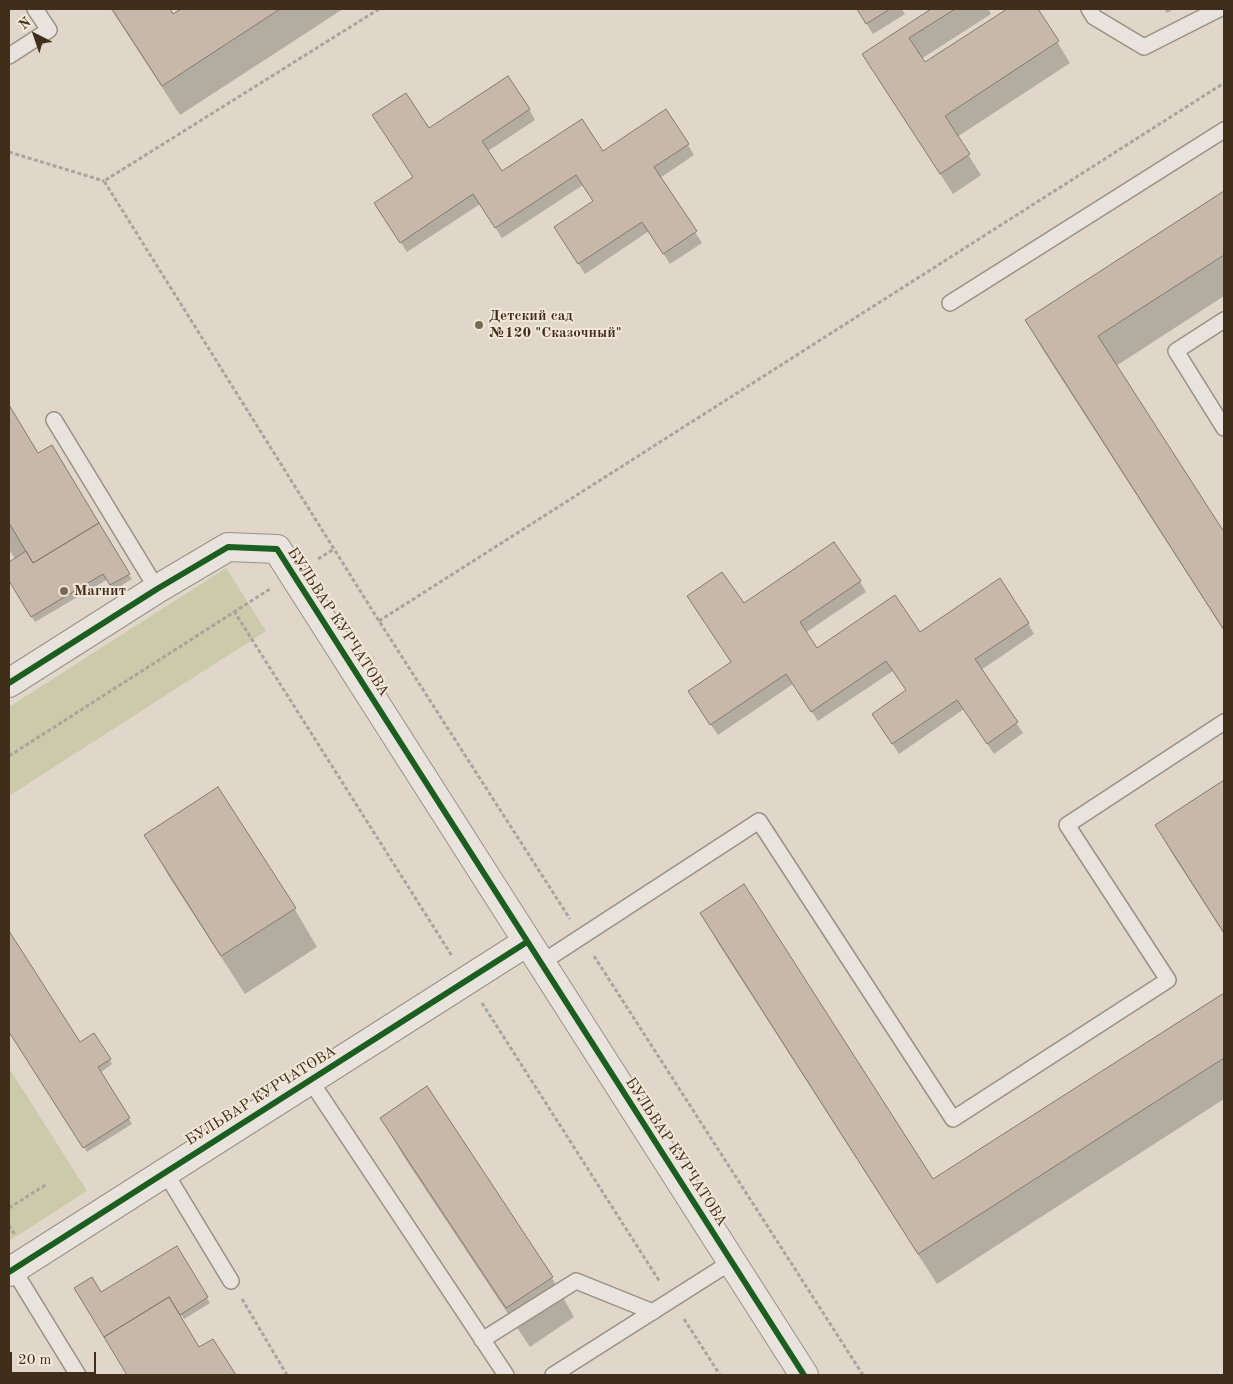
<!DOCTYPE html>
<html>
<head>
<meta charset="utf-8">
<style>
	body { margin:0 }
	#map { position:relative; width:1233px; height:1384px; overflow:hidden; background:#e0d7ca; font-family:"Old Standard TT",serif }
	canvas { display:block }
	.frame { position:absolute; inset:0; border:10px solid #3f2e19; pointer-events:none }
	.north { position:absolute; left:10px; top:10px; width:50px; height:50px; -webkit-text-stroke:4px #f1e6d7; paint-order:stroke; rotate:319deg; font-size:14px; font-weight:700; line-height:20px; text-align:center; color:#3f2e19 }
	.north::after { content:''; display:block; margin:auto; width:18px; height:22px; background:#3f2e19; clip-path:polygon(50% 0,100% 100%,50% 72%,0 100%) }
	.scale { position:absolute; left:10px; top:1352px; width:86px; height:22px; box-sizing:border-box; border:2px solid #3f2e19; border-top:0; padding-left:6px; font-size:15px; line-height:18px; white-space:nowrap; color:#3f2e19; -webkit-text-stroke:4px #f1e6d7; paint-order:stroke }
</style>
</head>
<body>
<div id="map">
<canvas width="1233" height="1384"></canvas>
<div class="frame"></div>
<div class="north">N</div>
<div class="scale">20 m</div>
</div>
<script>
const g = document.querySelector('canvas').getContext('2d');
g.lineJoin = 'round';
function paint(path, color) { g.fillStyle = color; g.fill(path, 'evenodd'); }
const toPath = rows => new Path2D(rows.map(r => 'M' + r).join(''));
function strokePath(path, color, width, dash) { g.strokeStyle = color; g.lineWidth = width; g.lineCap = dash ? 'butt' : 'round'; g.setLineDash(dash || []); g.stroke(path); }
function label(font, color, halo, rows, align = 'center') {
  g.font = font + ' "Old Standard TT",serif'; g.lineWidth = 4; g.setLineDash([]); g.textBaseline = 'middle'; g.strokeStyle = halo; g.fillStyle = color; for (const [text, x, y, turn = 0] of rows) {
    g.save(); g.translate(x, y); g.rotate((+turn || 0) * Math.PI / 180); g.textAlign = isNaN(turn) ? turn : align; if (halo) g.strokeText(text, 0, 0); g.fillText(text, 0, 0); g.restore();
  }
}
paint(toPath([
	[226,568,266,631,9,796,9,707],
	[9,1068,87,1191,9,1241]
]), '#cbcaab');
paint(toPath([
	[111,9,168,9,173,15,183,9,343,9,180,115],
	[857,9,902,9,905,14,873,34],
	[933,9,988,9,991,14,921,59,924,64,1010,9,1037,9,1070,63,957,137,981,175,953,194,876,75,864,54],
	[1164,9,1174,9,1167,13],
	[529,109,535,120,488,151,502,173,603,152,688,145,694,155,660,178,702,243,670,264,649,231,585,274,562,238,594,202,583,185,502,238,480,204,407,252,382,214,414,178,429,130],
	[1224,193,1224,296,1116,366,1224,534,1224,631,1043,350,1026,320],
	[9,407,38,455,132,579,114,590,108,579,35,622,9,579,9,563,15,559,9,549],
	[860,582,866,592,805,633,816,650,920,634,1028,623,1034,634,981,670,1023,733,994,754,964,709,899,754,873,714,907,691,893,671,818,721,793,684,718,735,695,702,732,663,688,597,743,605],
	[1224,781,1224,934,1173,855,1156,825],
	[146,836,294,908,317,947,245,994,168,875],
	[701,913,933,1181,1224,994,1224,1099,937,1284,718,943],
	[9,933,80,1044,94,1035,112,1064,100,1073,132,1124,87,1152,9,1030],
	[427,1088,552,1278,574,1317,530,1347,404,1157,382,1118],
	[176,1248,210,1303,184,1319,175,1305,173,1306,199,1349,213,1340,234,1375,128,1375,108,1341,101,1294]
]), '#0003');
const building = toPath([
	[112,9,170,9,173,14,181,9,280,9,162,86,112,9],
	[857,9,890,9,866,24,857,9],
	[931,9,955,9,909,38,925,62,1007,9,1038,9,1059,41,945,116,970,154,940,174,862,54,931,9],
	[508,76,530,109,482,141,502,171,582,119,603,151,666,109,689,144,654,167,697,231,663,254,642,222,578,264,554,227,593,201,576,175,495,228,473,194,400,243,374,203,413,177,372,115,406,93,429,128,508,76],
	[1224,191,1224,255,1098,336,1224,532,1224,630,1025,320,1224,191],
	[9,405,38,453,52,445,99,523,33,563,9,523,9,405],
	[99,523,130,574,110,585,103,574,31,617,9,581,9,562,26,551,33,563,99,523],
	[834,542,861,581,800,622,817,648,895,595,920,632,1000,578,1029,623,975,659,1018,722,987,744,957,700,892,744,872,714,906,690,886,661,811,712,786,674,710,725,688,691,731,662,687,596,722,572,744,603,834,542],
	[1224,780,1224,933,1155,825,1224,780],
	[218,787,296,908,221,956,144,835,218,787],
	[744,884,933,1179,1224,993,1224,1058,918,1254,700,913,744,884],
	[9,931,80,1042,94,1033,111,1059,98,1067,130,1118,83,1148,9,1032,9,931],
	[427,1086,553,1277,506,1308,380,1118,427,1086],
	[177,1246,208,1297,180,1315,169,1297,104,1337,74,1288,92,1277,101,1292,177,1246],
	[169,1297,199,1347,213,1339,236,1375,127,1375,104,1337,169,1297]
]);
paint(building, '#c8b8aa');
strokePath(building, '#817a6f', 1);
const service = toPath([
	[1089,9,1094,17,1144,47,1219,9],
	[9,56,49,30,35,9],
	[950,303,1224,130],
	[1224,320,1176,351,1224,428],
	[54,420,157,589],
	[541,963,759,821,953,1119,1168,980,1067,825,1224,722],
	[310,1080,506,1375],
	[165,1172,231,1281],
	[13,1269,78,1375],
	[482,1340,576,1281,653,1312],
	[553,1375,731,1262]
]);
const minor = toPath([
	[9,683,157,589,228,547,277,549,804,1375],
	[9,1272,527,942]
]);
strokePath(service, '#989187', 18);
strokePath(minor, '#989187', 30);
strokePath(toPath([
	[379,9,104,181,379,621,570,919],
	[9,152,104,181],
	[318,559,334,549],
	[234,611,452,956],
	[379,621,1224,83],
	[9,756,270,589],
	[594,956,863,1375],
	[482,1003,660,1282],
	[9,1208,47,1184],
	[9,1225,15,1235],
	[242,1299,287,1375],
	[684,1319,720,1375]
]), '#aaa49d', 3, [4, 2.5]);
strokePath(service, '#e8e3dc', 15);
strokePath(minor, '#e8e3dc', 28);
strokePath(toPath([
	[9,683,157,589,228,547,277,549,804,1375],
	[9,1272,527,942]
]), '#1b5e20', 6);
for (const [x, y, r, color] of [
	[479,325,5,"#776957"],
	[64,591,5,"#776957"]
]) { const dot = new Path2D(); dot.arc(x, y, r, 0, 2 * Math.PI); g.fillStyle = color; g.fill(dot); strokePath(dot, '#f1e6d7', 2); }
label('bold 15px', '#3f2e19', '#f1e6d7', [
	["Детский сад",489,316],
	["№120 \"Сказочный\"",489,333],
	["Магнит",74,591]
], 'left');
label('15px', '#3f2e19', '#f1e6d7', [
	["БУЛЬВАР КУРЧАТОВА",338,622,57],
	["БУЛЬВАР КУРЧАТОВА",261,1096,-32],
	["БУЛЬВАР КУРЧАТОВА",676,1152,57]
]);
</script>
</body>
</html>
